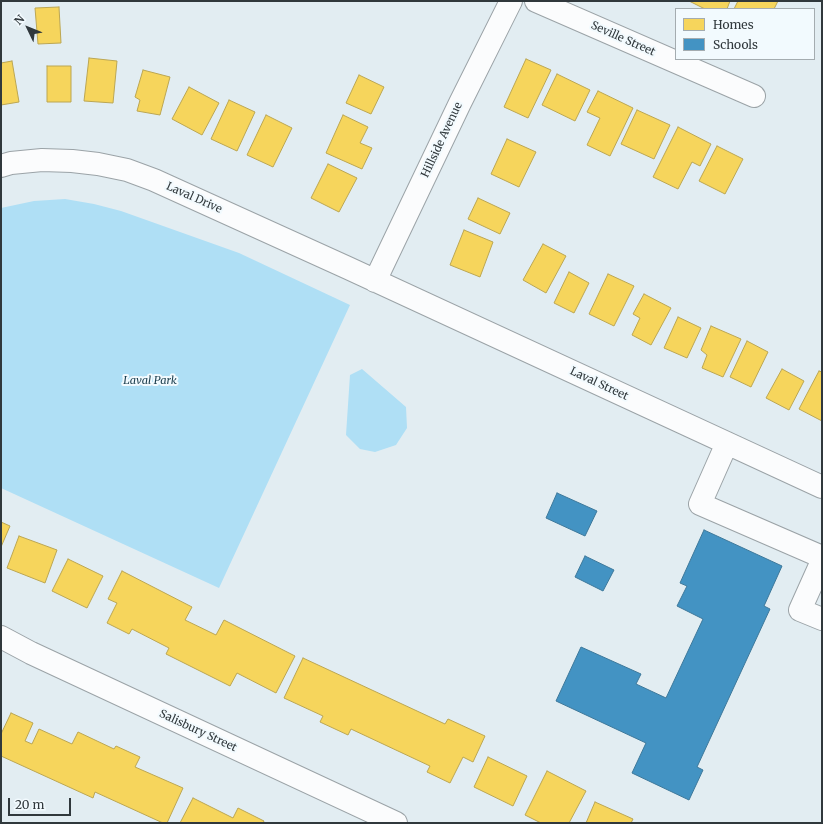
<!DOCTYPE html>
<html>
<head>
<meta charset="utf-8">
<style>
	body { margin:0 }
	#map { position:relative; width:823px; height:824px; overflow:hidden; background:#e2edf2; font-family:Merriweather,serif }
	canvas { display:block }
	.frame { position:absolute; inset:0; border:2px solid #30383c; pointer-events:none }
	.legend { position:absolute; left:675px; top:8px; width:140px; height:52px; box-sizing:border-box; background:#f2fafe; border:1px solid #a4acb0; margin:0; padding:5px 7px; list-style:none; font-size:12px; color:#30383c }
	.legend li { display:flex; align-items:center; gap:8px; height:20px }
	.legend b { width:20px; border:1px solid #a4acb0 }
	.north { position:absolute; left:8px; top:8px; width:40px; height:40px; -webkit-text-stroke:3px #f2fafe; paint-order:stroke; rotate:313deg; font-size:11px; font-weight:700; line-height:16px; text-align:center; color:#30383c }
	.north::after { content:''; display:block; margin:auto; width:14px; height:18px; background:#30383c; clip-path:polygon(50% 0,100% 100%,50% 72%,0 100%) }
	.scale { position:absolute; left:8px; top:798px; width:63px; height:18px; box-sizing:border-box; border:2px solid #30383c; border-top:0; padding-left:5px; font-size:12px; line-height:14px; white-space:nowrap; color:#30383c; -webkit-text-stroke:3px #f2fafe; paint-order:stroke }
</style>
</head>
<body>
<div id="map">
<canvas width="823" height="824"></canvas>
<div class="frame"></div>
<ul class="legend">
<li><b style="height:11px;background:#f6d55c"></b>Homes</li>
<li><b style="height:11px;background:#4393c3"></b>Schools</li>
</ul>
<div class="north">N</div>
<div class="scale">20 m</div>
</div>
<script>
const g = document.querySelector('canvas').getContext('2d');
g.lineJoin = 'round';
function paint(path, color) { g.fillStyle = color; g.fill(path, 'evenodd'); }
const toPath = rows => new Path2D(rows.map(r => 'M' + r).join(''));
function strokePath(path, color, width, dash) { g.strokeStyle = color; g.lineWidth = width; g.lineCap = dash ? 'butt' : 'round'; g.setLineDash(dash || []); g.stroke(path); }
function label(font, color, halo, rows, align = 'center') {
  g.font = font + ' Merriweather,serif'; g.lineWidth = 4; g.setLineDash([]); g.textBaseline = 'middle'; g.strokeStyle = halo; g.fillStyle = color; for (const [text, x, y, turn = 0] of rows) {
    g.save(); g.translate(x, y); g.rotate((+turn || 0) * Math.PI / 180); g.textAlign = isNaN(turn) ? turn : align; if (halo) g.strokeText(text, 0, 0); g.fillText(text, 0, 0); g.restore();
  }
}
paint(toPath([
	[65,199,94,204,121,211,239,253,350,305,219,588,1,488,1,208,34,201],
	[362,369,406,407,407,428,396,445,375,452,360,449,346,435,350,375]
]), '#afdff5');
const homes = toPath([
	[689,1,730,1,727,9,705,9,689,1],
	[738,1,778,1,774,9,734,9,738,1],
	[59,7,61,43,38,44,35,8,59,7],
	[89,58,117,61,113,103,84,101,89,58],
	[526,59,551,70,528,118,504,107,526,59],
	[12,61,19,102,1,105,1,63,12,61],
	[47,66,71,66,71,102,47,102,47,66],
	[143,70,170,77,160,115,137,111,140,100,135,97,143,70],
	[557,74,590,90,575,121,542,105,557,74],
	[359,75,384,87,371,114,346,103,359,75],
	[189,87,219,103,202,135,172,119,189,87],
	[598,91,633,108,610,156,587,145,600,118,587,112,598,91],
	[229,100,255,112,237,151,211,139,229,100],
	[637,110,670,125,654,159,621,144,637,110],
	[266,115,292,128,273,167,247,155,266,115],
	[343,115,368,127,360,143,372,148,362,169,326,153,343,115],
	[678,127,711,144,700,166,692,162,678,189,653,177,678,127],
	[507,139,536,152,519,187,491,174,507,139],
	[717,146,743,159,725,194,699,181,717,146],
	[328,164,357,178,339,212,311,198,328,164],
	[478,198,510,213,500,234,468,219,478,198],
	[464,230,493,242,480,277,450,265,464,230],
	[543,244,566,256,546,293,523,280,543,244],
	[569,272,589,283,574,313,554,303,569,272],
	[608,274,634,286,614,326,589,314,608,274],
	[644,294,671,308,651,345,632,335,640,318,633,314,644,294],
	[678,317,701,328,687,358,664,348,678,317],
	[711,326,741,339,723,377,702,368,707,355,701,350,711,326],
	[747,341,768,352,751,387,730,377,747,341],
	[782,369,804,381,789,410,766,398,782,369],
	[819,371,822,372,822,421,799,409,819,371],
	[1,522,10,526,1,547,1,522],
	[19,536,57,550,45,583,7,568,19,536],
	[68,559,103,576,87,608,52,591,68,559],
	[122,571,192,607,185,620,216,635,224,620,295,656,276,693,237,673,230,686,166,654,169,648,132,629,129,634,107,623,117,603,108,599,122,571],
	[303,658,445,724,448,719,485,736,473,762,463,757,450,783,427,772,430,766,351,729,348,735,320,722,323,716,284,698,303,658],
	[11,713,33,723,25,741,32,744,39,729,72,744,78,732,114,749,116,746,140,757,135,767,183,788,167,823,163,823,95,792,93,798,1,756,1,734,11,713],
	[488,757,527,776,513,806,474,787,488,757],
	[547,771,586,791,569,823,541,823,525,815,547,771],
	[193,798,233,818,238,808,264,821,263,823,180,823,193,798],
	[595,802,633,819,631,823,586,823,595,802]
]);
paint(homes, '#f6d55c');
strokePath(homes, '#bba652', 1);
const schools = toPath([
	[557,493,597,511,585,536,546,518,557,493],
	[704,530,782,566,764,606,770,609,697,767,703,770,689,800,632,773,646,743,556,701,581,647,641,674,636,684,666,698,703,619,677,606,687,586,680,583,704,530],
	[585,556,614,570,603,591,575,577,585,556]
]);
paint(schools, '#4393c3');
strokePath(schools, '#3d789a', 1);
const minor = toPath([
	[536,1,754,96],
	[1,166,11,163,42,160,72,161,98,164,127,170,154,180,348,268,822,487],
	[375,281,460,103,511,1],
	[727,443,700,504,822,557],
	[822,561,800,610,822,619],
	[1,637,31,653,396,823]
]);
strokePath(minor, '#9ba3a7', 24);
strokePath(minor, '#fbfcfd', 22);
label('11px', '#30383c', '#f2fafe', [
	["Seville Street",623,39,24],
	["Hillside Avenue",442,140,-65],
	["Laval Drive",194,198,24],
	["Laval Street",599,384,25],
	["Salisbury Street",198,731,25]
]);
label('italic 11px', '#183b4b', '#f2fafe', [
	["Laval Park",150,381]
]);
</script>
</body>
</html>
